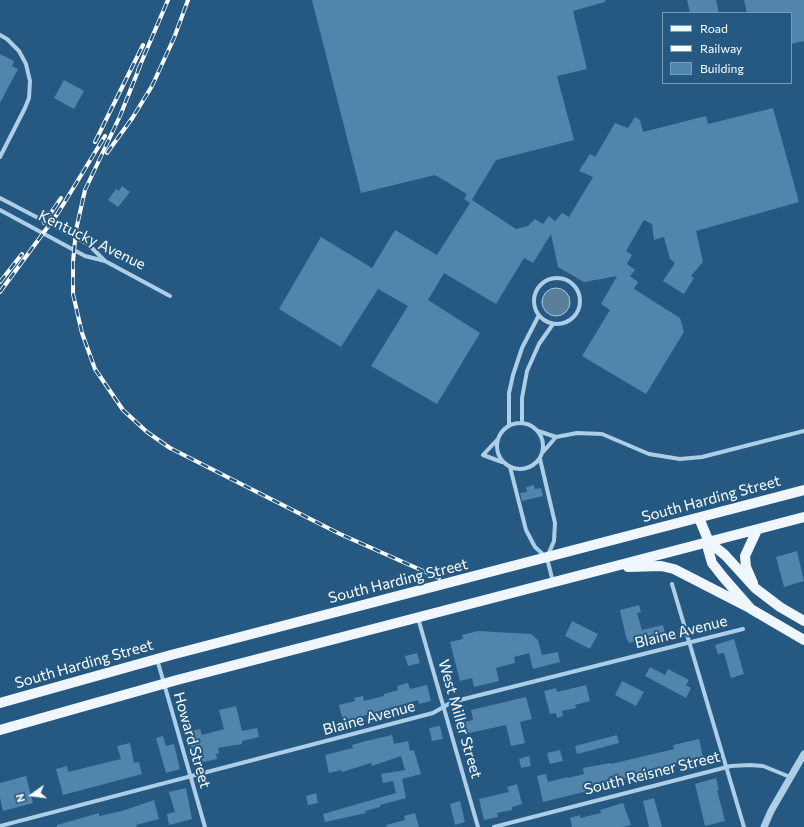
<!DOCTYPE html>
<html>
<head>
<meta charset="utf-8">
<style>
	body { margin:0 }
	#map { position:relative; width:804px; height:827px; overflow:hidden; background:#255982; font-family:Commissioner,sans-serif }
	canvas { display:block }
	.legend { position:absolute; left:662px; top:12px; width:130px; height:72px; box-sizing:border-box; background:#255982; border:1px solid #7c9bb4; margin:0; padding:5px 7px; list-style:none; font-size:12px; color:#fff }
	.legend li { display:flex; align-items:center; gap:8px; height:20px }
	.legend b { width:20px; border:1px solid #7c9bb4 }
	.north { position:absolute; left:12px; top:775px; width:40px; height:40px; -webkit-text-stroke:3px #255982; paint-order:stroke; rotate:256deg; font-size:11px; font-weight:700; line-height:16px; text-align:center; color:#fff }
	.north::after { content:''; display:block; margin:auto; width:14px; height:18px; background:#fff; clip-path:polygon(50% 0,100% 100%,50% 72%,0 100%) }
</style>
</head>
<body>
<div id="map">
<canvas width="804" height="827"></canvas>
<ul class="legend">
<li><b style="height:5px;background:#eff6fd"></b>Road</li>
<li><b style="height:5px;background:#fff"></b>Railway</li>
<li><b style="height:11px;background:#5285ac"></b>Building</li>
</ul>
<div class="north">N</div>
</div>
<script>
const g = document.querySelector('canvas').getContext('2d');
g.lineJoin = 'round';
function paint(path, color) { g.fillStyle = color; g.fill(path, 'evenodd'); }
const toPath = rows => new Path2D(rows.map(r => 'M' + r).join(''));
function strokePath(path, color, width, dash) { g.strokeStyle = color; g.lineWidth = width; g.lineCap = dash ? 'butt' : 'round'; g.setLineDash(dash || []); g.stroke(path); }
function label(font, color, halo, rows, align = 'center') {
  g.font = font + ' Commissioner,sans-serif'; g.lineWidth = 4; g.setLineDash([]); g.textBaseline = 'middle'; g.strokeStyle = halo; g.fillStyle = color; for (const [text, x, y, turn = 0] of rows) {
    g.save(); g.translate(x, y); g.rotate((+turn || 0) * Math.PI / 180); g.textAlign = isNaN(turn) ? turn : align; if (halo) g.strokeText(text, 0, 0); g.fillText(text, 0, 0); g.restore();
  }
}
const water = toPath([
	'542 302a14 14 0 1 1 28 0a14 14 0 1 1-28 0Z'
]);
paint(water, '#5a7f9b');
strokePath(water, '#a1cae7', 1);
paint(toPath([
	[312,0,605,0,605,2,573,11,587,69,557,76,574,140,496,160,470,203,464,199,467,194,435,175,361,193],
	[687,0,716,0,719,13,690,13],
	[744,0,804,0,804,41,791,44,791,13,747,13],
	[0,54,14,61,12,66,18,69,0,103],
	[64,80,84,91,74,109,54,98],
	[773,108,799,202,696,231,703,262,691,276,694,278,684,294,663,281,675,263,670,259,664,237,654,240,652,224,644,220,626,251,632,255,627,264,635,270,630,276,638,282,634,289,680,318,684,332,646,394,582,356,610,310,601,304,617,276,584,282,558,267,551,234,533,263,524,258,496,304,444,273,428,300,480,333,437,404,371,366,408,306,378,289,341,347,279,309,321,237,372,268,395,230,437,255,472,200,516,229,528,226,535,219,543,224,549,216,555,221,562,213,569,217,593,177,579,171,590,154,595,157,615,123,628,128,635,117,640,120,643,132,706,116,708,124],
	[122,186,130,192,118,207,108,200,116,189,119,191],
	[534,485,535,489,541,488,543,496,522,501,520,493,527,492,526,487],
	[797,551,804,581,784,587,776,557],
	[639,605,641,612,637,613,642,630,663,625,666,637,655,639,654,636,629,643,626,637,620,610],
	[572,621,598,634,590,649,565,636],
	[478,631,531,634,538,640,542,655,558,652,560,662,533,669,529,653,514,657,515,663,496,668,499,681,474,687,472,678,460,681,450,642,463,639,462,635],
	[734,639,744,674,731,678,724,653,718,654,715,645],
	[417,653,420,663,408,666,405,656],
	[650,667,665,675,668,669,689,680,686,685,691,688,686,698,645,676],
	[622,681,644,692,636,706,615,695],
	[408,683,410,689,427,685,431,701,419,704,418,700,343,722,339,705,355,701,354,698,363,696,364,701,384,696,384,694,398,690,397,686],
	[586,685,590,701,575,705,576,708,562,711,563,716,557,718,556,713,550,714,544,691,556,688,557,692],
	[526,697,532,719,520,722,525,743,511,746,506,725,464,734,461,723,473,720,471,710],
	[236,706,242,731,257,728,259,737,242,741,242,744,218,748,219,753,216,754,217,759,195,764,186,732,200,729,202,735,224,729,219,710],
	[440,726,443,739,432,741,429,728],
	[392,735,394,744,408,741,410,751,414,750,421,774,402,779,406,798,380,805,380,807,365,811,366,813,325,822,323,814,396,793,393,781,383,783,381,774,405,770,401,756,372,766,371,763,342,772,341,770,329,773,325,755,353,748,352,745,366,741],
	[617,735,619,743,577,754,575,746],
	[163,736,166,746,174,744,180,769,166,773,156,738],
	[699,739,703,757,674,763,675,768,658,772,658,773,634,779,633,776,615,781,616,782,599,786,600,790,589,793,588,791,543,802,537,776,546,774,548,782,568,777,568,778,584,774,583,768,611,763,611,764,674,749,673,745],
	[130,743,134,763,139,762,142,774,63,795,56,769,67,766,68,772,121,759,117,746],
	[560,750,563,761,550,764,547,753],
	[529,756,531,766,521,768,519,759],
	[26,776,33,803,3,811,0,798,0,783],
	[716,778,719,790,717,790,725,821,705,826,695,784],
	[517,784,522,804,512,807,512,810,497,813,498,817,484,820,479,799,509,792,507,787],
	[186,788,192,819,169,825,167,814,175,812,169,792],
	[316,793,318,803,308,805,306,796],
	[654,798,662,827,649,827,643,801],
	[154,800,159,819,136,825,137,827,57,827,57,825,99,813,99,816,122,811],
	[460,801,465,822,455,825,450,804],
	[623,803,631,825,623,827,572,827,570,818,580,815,580,818,601,813,600,810],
	[415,813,419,827,387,827,386,825,405,820,404,816]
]), '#5285ac');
strokePath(toPath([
	[0,35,7,39,19,51,26,64,30,81,29,98,25,108,0,157],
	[0,198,88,244,105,261],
	[0,210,85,256,105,261,170,296],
	'534 301a23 23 0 1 1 46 0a23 23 0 1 1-46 0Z',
	[522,422,522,398,527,371,539,344,553,324],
	'497 446a23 23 0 1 1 46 0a23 23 0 1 1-46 0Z',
	[509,425,509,393,513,375,522,348,539,315],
	[538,431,556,437,577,433,602,434,649,454,680,459,702,457,804,431],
	[497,440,483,455,502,462],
	[543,452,556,437],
	[540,459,555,523,554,541,548,555],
	[510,467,526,530,535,547,547,558,553,582],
	[672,584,744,827],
	[418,618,478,827],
	[157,659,205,827],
	[0,826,433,713,452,702,743,629],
	[494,827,731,766,750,765,763,766,790,777]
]), '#adcee7', 4);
strokePath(toPath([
	[764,827,771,811,804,754]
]), '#adcee7', 7);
strokePath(toPath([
	[699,518,709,542,708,549,712,563,723,577,751,609,804,640],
	[709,542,725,555,755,588,780,607,804,621],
	[628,567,661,566,674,569,748,607],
	[753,583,746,567,745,556,757,530],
	[0,703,171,655,804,490],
	[0,730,177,680,804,517]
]), '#eff6fd', 10);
const rail = toPath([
	[140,66,120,116,85,190,76,230,73,262,73,294,82,333,95,369,123,410,147,432,170,448,340,534,439,578],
	[138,70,168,0],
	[95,142,143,45],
	[107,153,133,117,152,86,174,38,188,0],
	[44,223,61,198],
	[0,282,22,254],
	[0,292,58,213,105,136]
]);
strokePath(rail, '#fff', 4);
strokePath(rail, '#255982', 2.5, [8]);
label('15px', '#fff', '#255982', [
	["Kentucky Avenue",92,240,26],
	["South Harding Street",711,499,-15],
	["South Harding Street",398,581,-14],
	["Blaine Avenue",681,632,-14],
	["South Harding Street",84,664,-16],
	["Blaine Avenue",369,718,-15],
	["West Miller Street",460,719,74],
	["Howard Street",192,740,74],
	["South Reisner Street",652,773,-14]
]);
</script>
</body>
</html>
